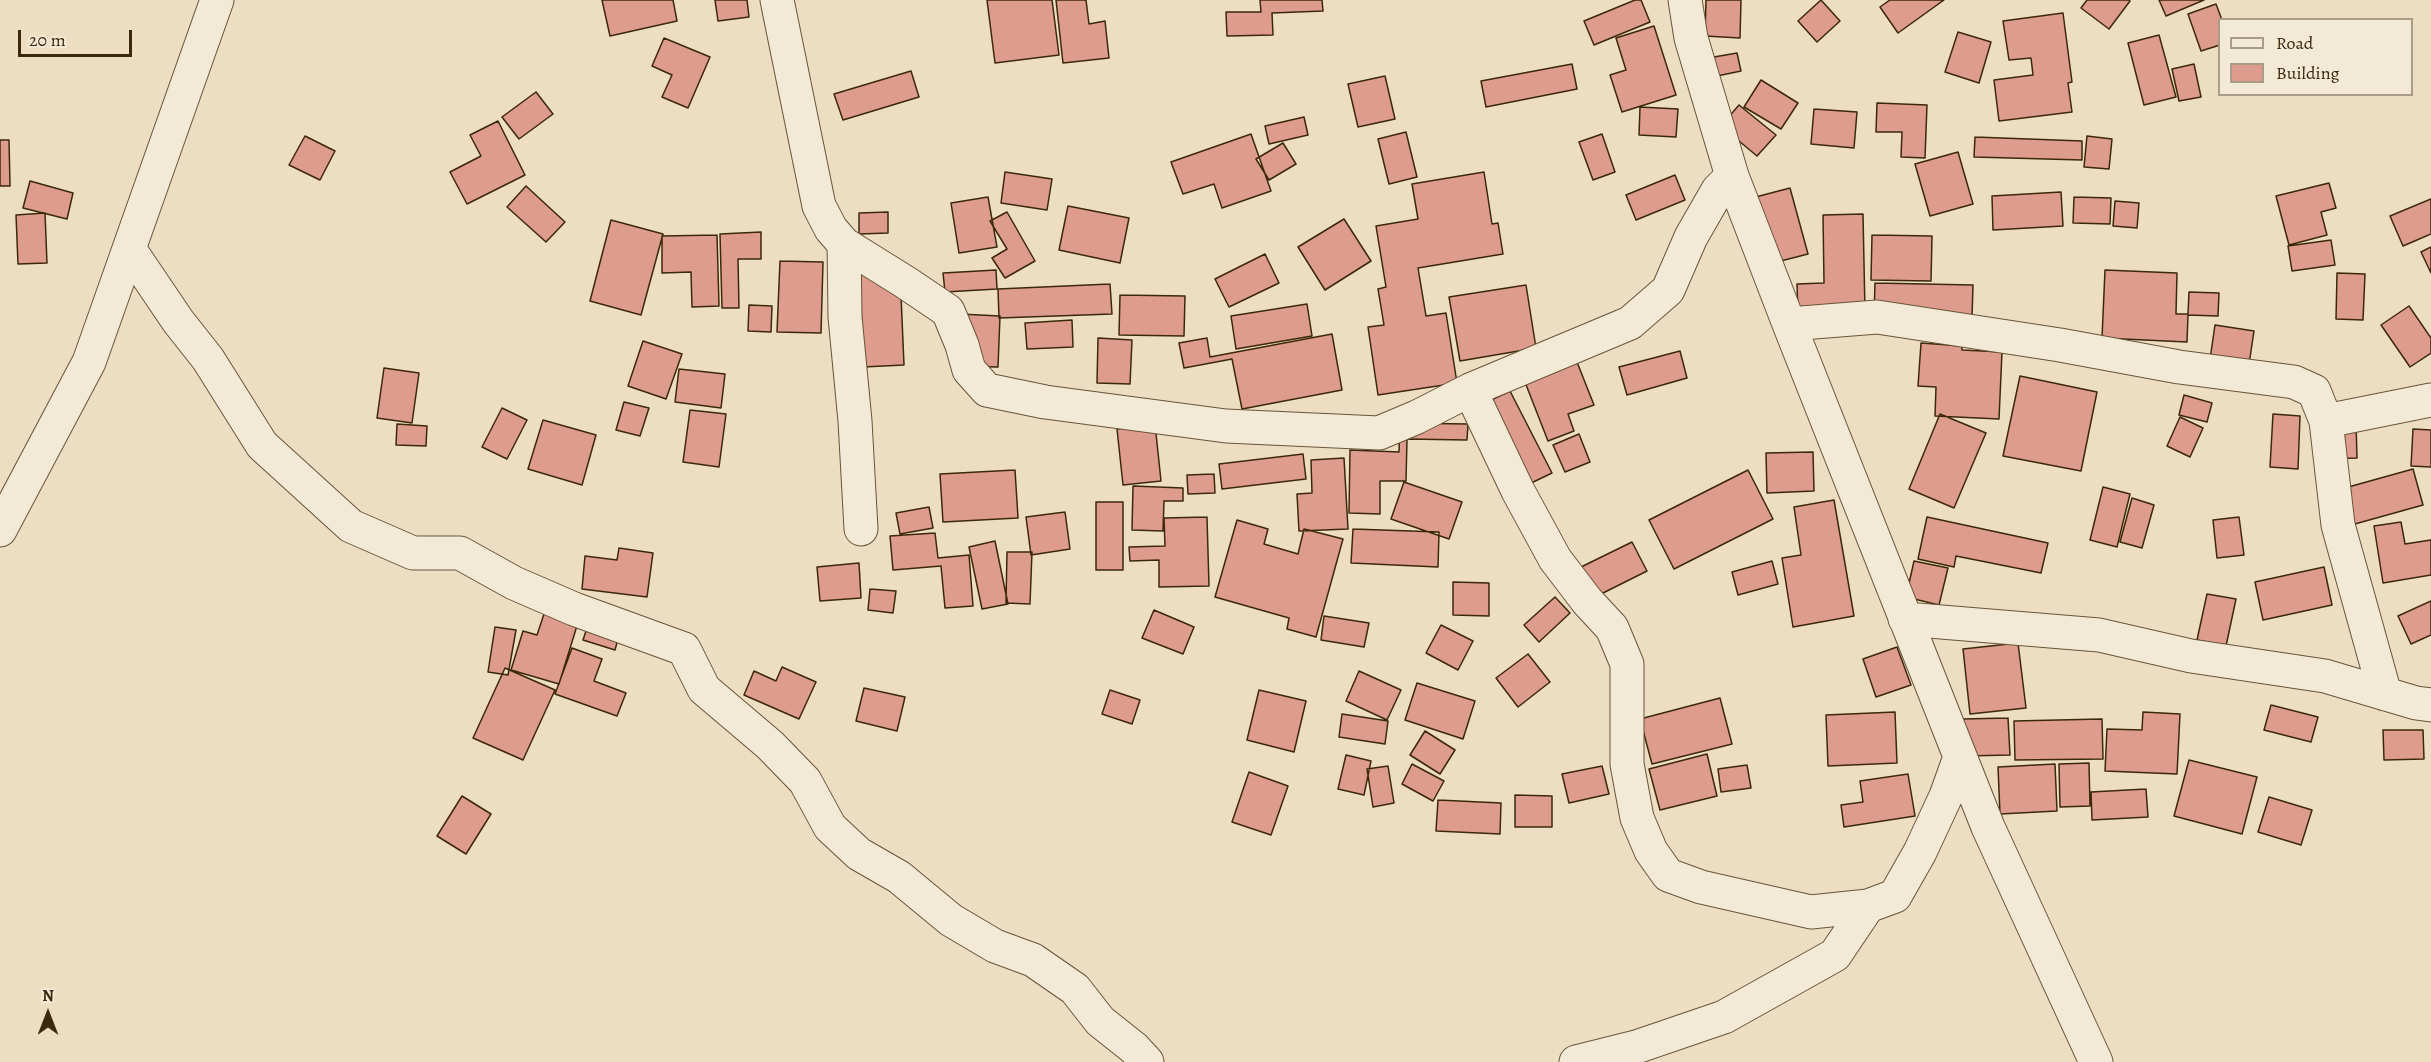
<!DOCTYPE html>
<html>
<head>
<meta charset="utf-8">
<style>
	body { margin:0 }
	#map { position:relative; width:2431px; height:1062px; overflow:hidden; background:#edddc2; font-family:Alegreya,serif }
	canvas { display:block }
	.legend { position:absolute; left:2218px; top:18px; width:195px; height:78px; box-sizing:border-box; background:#f3e9d7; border:2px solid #aa9c85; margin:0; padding:8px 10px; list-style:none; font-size:18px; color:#3c280a }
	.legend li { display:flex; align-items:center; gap:12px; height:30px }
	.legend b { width:30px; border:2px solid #aa9c85 }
	.north { position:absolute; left:18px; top:984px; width:60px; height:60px; -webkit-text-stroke:4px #f3e9d7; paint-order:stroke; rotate:0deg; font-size:16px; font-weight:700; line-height:24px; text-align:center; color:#3c280a }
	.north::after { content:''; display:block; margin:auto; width:21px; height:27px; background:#3c280a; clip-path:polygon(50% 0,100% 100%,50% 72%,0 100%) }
	.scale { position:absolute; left:18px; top:30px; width:114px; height:27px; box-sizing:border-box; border:3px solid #3c280a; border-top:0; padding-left:8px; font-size:18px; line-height:21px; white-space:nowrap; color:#3c280a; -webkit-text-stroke:4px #f3e9d7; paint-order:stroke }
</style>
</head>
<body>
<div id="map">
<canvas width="2431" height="1062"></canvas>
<ul class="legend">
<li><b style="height:8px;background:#f3e9d7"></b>Road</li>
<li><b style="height:16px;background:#de9c8e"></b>Building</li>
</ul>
<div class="north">N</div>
<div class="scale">20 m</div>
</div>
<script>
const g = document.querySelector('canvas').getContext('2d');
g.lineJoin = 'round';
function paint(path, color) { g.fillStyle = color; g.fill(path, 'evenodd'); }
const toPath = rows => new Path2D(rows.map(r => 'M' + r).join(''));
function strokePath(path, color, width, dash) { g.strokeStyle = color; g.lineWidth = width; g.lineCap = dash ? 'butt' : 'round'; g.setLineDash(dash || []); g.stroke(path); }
const building = toPath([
	[602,0,673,0,677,21,610,36,602,0],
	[715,0,747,0,749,17,718,21,715,0],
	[987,0,1052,0,1059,55,995,63,987,0],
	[1056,0,1086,0,1089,24,1105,21,1109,58,1063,63,1056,0],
	[1260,0,1322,0,1323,11,1272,13,1273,35,1227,36,1226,12,1261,12,1260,0],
	[1635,0,1641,0,1650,22,1594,45,1584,21,1635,0],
	[1706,0,1741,0,1740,38,1705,36,1706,0],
	[1821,0,1840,21,1817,42,1798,21,1821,0],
	[1890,0,1944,0,1898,33,1880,7,1890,0],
	[2087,0,2129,0,2130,1,2109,29,2081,8,2087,0],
	[2159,0,2204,0,2166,16,2159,0],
	[2216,4,2222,20,2220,20,2220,45,2201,51,2188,14,2216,4],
	[2063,13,2072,82,2068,83,2072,112,1999,121,1994,80,2033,75,2031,58,2009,60,2003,21,2063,13],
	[1654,26,1676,95,1622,112,1610,75,1626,70,1616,38,1654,26],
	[1958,32,1991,42,1979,83,1945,72,1958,32],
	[2159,35,2176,97,2144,105,2128,43,2159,35],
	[664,38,710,57,688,108,662,97,672,75,652,66,664,38],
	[1737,53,1741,71,1717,76,1714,57,1737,53],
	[1572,64,1577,89,1486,107,1481,81,1572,64],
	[2194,64,2201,97,2179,101,2172,69,2194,64],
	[911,71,919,97,843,120,834,94,911,71],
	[1385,76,1395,119,1358,127,1348,84,1385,76],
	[1761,80,1798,103,1781,129,1744,107,1761,80],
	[536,92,553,114,519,139,502,117,536,92],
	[1877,103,1927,105,1925,158,1901,157,1902,132,1876,132,1877,103],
	[1739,105,1776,135,1757,156,1721,126,1739,105],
	[1640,107,1678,109,1676,137,1639,135,1640,107],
	[1814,109,1857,112,1854,148,1811,144,1814,109],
	[1304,117,1308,135,1269,144,1265,126,1304,117],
	[498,121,525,175,467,204,450,172,481,156,470,135,498,121],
	[1406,132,1417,177,1389,184,1378,139,1406,132],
	[1251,134,1271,191,1222,208,1214,184,1183,194,1171,162,1251,134],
	[1602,134,1615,172,1593,180,1579,142,1602,134],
	[305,136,335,151,320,180,289,165,305,136],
	[2087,136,2112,139,2109,169,2084,167,2087,136],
	[1975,137,2082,141,2082,160,1974,157,1975,137],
	[0,140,9,140,10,186,0,186,0,140],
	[1283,143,1296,164,1269,180,1256,159,1283,143],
	[1958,152,1973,204,1930,216,1915,164,1958,152],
	[1005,172,1052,179,1047,210,1001,203,1005,172],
	[1484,172,1492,224,1498,223,1503,254,1418,268,1426,316,1446,313,1457,383,1378,395,1368,327,1384,325,1378,289,1386,287,1376,226,1418,219,1412,184,1484,172],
	[1675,175,1685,200,1636,220,1626,195,1675,175],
	[30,181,73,193,67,219,23,208,30,181],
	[2329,183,2336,208,2321,212,2327,235,2289,245,2276,196,2329,183],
	[526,186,565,222,546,242,507,207,526,186],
	[1790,188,1808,254,1765,265,1748,199,1790,188],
	[2061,192,2063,226,1993,230,1992,196,2061,192],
	[988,197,997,247,959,253,951,203,988,197],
	[2074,197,2111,198,2110,224,2073,223,2074,197],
	[2431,199,2431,234,2403,246,2390,216,2431,199],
	[2115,201,2139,203,2137,228,2113,226,2115,201],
	[1068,206,1129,218,1120,263,1059,250,1068,206],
	[888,212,888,233,859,234,859,213,888,212],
	[1007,212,1035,261,1005,278,992,258,1007,249,990,221,1007,212],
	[45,213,47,263,18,264,16,215,45,213],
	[1863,214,1865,312,1798,313,1797,284,1824,283,1823,215,1863,214],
	[1344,219,1371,261,1325,290,1298,247,1344,219],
	[611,220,663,234,641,315,590,301,611,220],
	[761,232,761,259,738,259,739,308,722,308,720,234,761,232],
	[717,235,719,306,692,307,691,272,662,273,662,236,717,235],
	[1872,235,1932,236,1931,281,1871,280,1872,235],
	[2331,240,2335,265,2292,271,2288,246,2331,240],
	[2431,247,2431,273,2421,252,2431,247],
	[1265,254,1279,283,1229,307,1215,279,1265,254],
	[780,261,823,262,821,333,777,332,780,261],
	[996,270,997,289,945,292,943,273,996,270],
	[2105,270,2177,273,2176,314,2188,314,2189,292,2219,293,2218,316,2188,315,2187,342,2102,338,2105,270],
	[900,272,904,365,863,367,860,273,900,272],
	[2337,273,2365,274,2363,320,2336,319,2337,273],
	[1875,283,1973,285,1972,318,1874,316,1875,283],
	[1110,284,1112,314,999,318,998,289,1110,284],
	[1526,285,1536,348,1460,361,1449,297,1526,285],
	[1120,295,1185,296,1184,336,1119,335,1120,295],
	[1307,304,1312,336,1236,349,1231,316,1307,304],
	[749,305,772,306,771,332,748,331,749,305],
	[2409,306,2431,338,2431,353,2410,367,2381,325,2409,306],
	[960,314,1000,316,998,367,958,366,960,314],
	[1072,320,1073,347,1027,349,1025,323,1072,320],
	[2215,325,2254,331,2248,371,2209,366,2215,325],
	[1332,334,1342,390,1242,409,1232,359,1184,368,1179,343,1207,338,1210,357,1332,334],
	[1098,338,1132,340,1130,384,1097,383,1098,338],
	[643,341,682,354,666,399,628,386,643,341],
	[1921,343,1962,346,1962,350,2002,352,1999,419,1935,416,1936,387,1918,386,1921,343],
	[1680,351,1687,378,1627,395,1619,367,1680,351],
	[1575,357,1594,405,1568,414,1574,431,1548,441,1523,377,1575,357],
	[384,368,419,373,412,423,377,418,384,368],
	[679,369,725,374,721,408,675,402,679,369],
	[2020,376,2097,392,2081,471,2003,456,2020,376],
	[1510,391,1552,473,1525,486,1483,404,1510,391],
	[2184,395,2212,403,2207,422,2179,415,2184,395],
	[624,402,649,408,640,436,616,430,624,402],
	[502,408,527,420,507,459,482,447,502,408],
	[690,410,726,414,719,467,683,462,690,410],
	[1940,414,1986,433,1954,508,1909,489,1940,414],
	[2273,414,2300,416,2298,469,2270,467,2273,414],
	[2180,417,2203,428,2190,457,2167,446,2180,417],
	[543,420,596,435,582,485,528,469,543,420],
	[1400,423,1468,424,1467,440,1407,439,1406,481,1380,481,1380,514,1349,513,1350,450,1399,452,1400,423],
	[2356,423,2357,458,2320,459,2319,424,2356,423],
	[397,424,427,426,426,446,396,445,397,424],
	[1155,424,1161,481,1123,485,1117,429,1155,424],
	[2413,429,2431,430,2431,467,2411,466,2413,429],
	[1579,434,1590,462,1565,472,1553,445,1579,434],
	[1813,452,1814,491,1767,493,1766,453,1813,452],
	[1303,454,1306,479,1222,489,1219,464,1303,454],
	[1344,458,1348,529,1299,531,1297,494,1312,493,1311,460,1344,458],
	[2413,469,2423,505,2344,527,2334,491,2413,469],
	[1015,470,1018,518,943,522,940,474,1015,470],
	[1748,470,1773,519,1674,569,1649,520,1748,470],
	[1214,474,1215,493,1188,494,1187,475,1214,474],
	[1404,482,1462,502,1449,539,1391,519,1404,482],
	[1133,486,1183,488,1183,501,1164,501,1163,531,1132,530,1133,486],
	[2103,487,2130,494,2117,547,2090,540,2103,487],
	[2132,498,2154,505,2142,548,2120,542,2132,498],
	[1834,500,1854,616,1793,627,1782,558,1801,555,1794,507,1834,500],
	[1096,502,1123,502,1123,570,1096,570,1096,502],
	[929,507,933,528,900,534,896,513,929,507],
	[1065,512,1070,549,1031,555,1026,517,1065,512],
	[1207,517,1209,586,1159,587,1159,560,1130,561,1129,547,1165,546,1164,518,1207,517],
	[1927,517,2048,543,2041,573,1956,556,1954,567,1918,559,1927,517],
	[2239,517,2244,555,2217,558,2213,520,2239,517],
	[1237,520,1268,529,1264,544,1298,554,1304,529,1343,539,1316,637,1287,629,1289,618,1215,597,1237,520],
	[2401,522,2405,544,2431,540,2431,575,2383,583,2374,526,2401,522],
	[1353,529,1439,532,1438,567,1351,563,1353,529],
	[935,533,938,558,969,555,973,606,945,608,941,566,893,570,890,536,935,533],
	[995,541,1008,604,982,609,969,547,995,541],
	[1632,542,1647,571,1591,599,1577,569,1632,542],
	[619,548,653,553,647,597,582,589,585,556,617,560,619,548],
	[1007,552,1032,552,1030,604,1006,603,1007,552],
	[1772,561,1778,584,1738,595,1732,572,1772,561],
	[1914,561,1948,568,1939,605,1906,597,1914,561],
	[859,563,861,598,820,601,817,567,859,563],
	[2324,567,2332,605,2263,620,2255,582,2324,567],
	[1453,582,1489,583,1489,616,1453,615,1453,582],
	[870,589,896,591,893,613,868,610,870,589],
	[2207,594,2236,599,2226,646,2197,640,2207,594],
	[1555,597,1570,613,1539,642,1524,625,1555,597],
	[2431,601,2431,635,2411,644,2398,616,2431,601],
	[547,605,580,616,559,684,511,670,523,631,537,635,547,605],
	[1154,610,1194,627,1183,654,1142,638,1154,610],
	[1324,616,1369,623,1364,647,1321,640,1324,616],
	[590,619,621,628,615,650,583,640,590,619],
	[1441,625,1473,641,1458,670,1426,653,1441,625],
	[495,627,516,630,508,675,488,672,495,627],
	[2018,643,2026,708,1970,714,1963,649,2018,643],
	[1897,647,1911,685,1876,697,1863,659,1897,647],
	[572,648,602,659,594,681,626,693,617,716,555,694,572,648],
	[1528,654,1550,682,1518,707,1496,678,1528,654],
	[782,667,816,682,799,719,744,695,754,671,776,681,782,667],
	[505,668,555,690,523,760,473,738,505,668],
	[1359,671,1401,690,1387,720,1346,701,1359,671],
	[1417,683,1475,701,1463,739,1405,720,1417,683],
	[864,688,905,697,897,731,856,721,864,688],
	[1110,690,1140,700,1132,724,1102,714,1110,690],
	[1259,690,1306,701,1294,752,1247,740,1259,690],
	[1720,698,1732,744,1652,764,1640,719,1720,698],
	[2271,705,2318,717,2311,742,2264,730,2271,705],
	[1895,712,1897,763,1828,766,1826,715,1895,712],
	[2143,712,2180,714,2177,774,2105,771,2107,729,2142,730,2143,712],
	[1342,714,1388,721,1385,744,1339,737,1342,714],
	[2008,718,2010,755,1965,756,1963,719,2008,718],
	[2102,719,2103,759,2015,760,2014,721,2102,719],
	[2383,730,2423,730,2424,759,2384,760,2383,730],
	[1425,731,1455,750,1440,774,1410,755,1425,731],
	[1707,754,1717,796,1660,810,1649,769,1707,754],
	[1346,755,1371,761,1364,795,1338,789,1346,755],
	[2189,760,2257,777,2242,834,2174,816,2189,760],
	[2089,763,2090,806,2060,807,2059,764,2089,763],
	[1412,764,1444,781,1433,801,1402,784,1412,764],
	[2055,764,2057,811,2000,814,1998,767,2055,764],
	[1747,765,1751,788,1721,792,1718,769,1747,765],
	[1388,766,1394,803,1373,807,1367,769,1388,766],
	[1602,766,1609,794,1569,803,1562,774,1602,766],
	[1249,772,1288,786,1271,835,1232,822,1249,772],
	[1908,774,1915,816,1844,827,1841,805,1863,802,1860,781,1908,774],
	[2146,789,2148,817,2092,820,2091,792,2146,789],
	[1515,795,1552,796,1552,827,1515,827,1515,795],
	[462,796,491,814,466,854,437,836,462,796],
	[2269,797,2312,810,2301,845,2258,832,2269,797],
	[1438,800,1501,803,1500,834,1436,831,1438,800]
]);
paint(building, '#de9c8e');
strokePath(building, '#3c280a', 1.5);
const minor = toPath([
	[777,0,819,206,831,229,844,244,905,282,948,311,962,345,969,370,987,390,1045,402,1226,426,1379,433,1417,417,1470,390,1630,323,1668,290,1691,237,1718,190,1732,176],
	[1685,0,1691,38,1732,176,1789,324,1988,827,2096,1062],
	[844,244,845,317,855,421,861,529],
	[130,250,178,321,208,359,262,445,351,526,413,553,460,553,514,583,574,609,684,649,704,689,770,745,805,781,830,827,859,854,899,877,951,920,995,946,1033,960,1075,989,1100,1021,1134,1048,1147,1062],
	[1789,324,1877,317,2060,345,2179,367,2294,382,2314,391,2326,421,2338,525,2385,694],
	[1470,390,1518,491,1555,559,1587,601,1612,628,1627,664,1627,764,1637,818,1651,851,1668,875,1701,887,1811,912,1868,906,1895,896,1920,852,1946,796,1960,757],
	[2326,421,2431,400],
	[0,530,89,362,217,0],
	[1905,619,2099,635,2191,656,2325,676,2416,703,2431,705],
	[1576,1062,1636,1047,1724,1017,1835,955,1868,906]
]);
strokePath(minor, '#685538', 35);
strokePath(minor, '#f3e9d7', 33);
</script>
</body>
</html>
